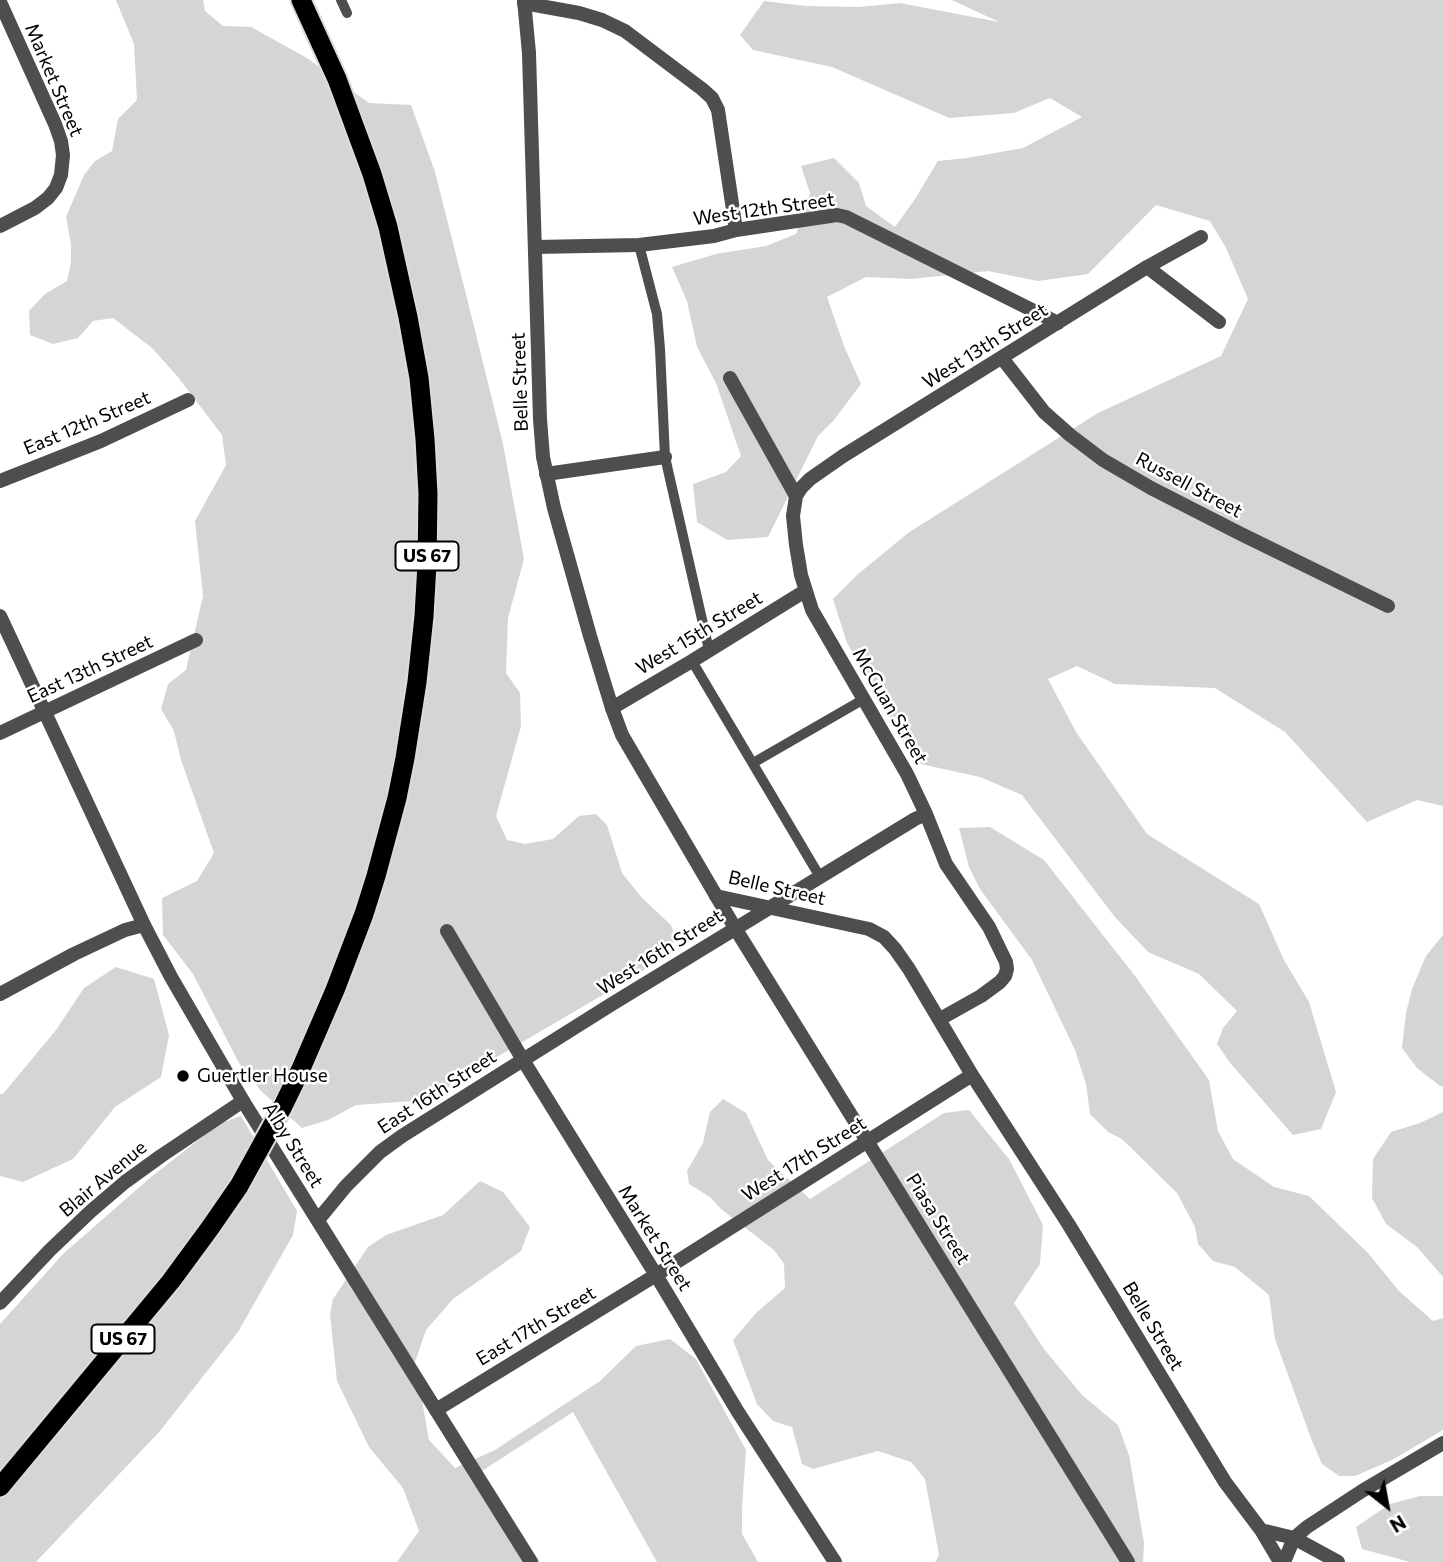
<!DOCTYPE html>
<html>
<head>
<meta charset="utf-8">
<style>
	body { margin:0 }
	#map { position:relative; width:1443px; height:1562px; overflow:hidden; background:#fff; font-family:Commissioner,sans-serif }
	canvas { display:block }
	.north { position:absolute; left:1352px; top:1471px; width:70px; height:70px; -webkit-text-stroke:5px #fff; paint-order:stroke; rotate:149deg; font-size:19px; font-weight:700; line-height:28px; text-align:center; color:#000 }
	.north::after { content:''; display:block; margin:auto; width:24px; height:32px; background:#000; clip-path:polygon(50% 0,100% 100%,50% 72%,0 100%) }
</style>
</head>
<body>
<div id="map">
<canvas width="1443" height="1562"></canvas>
<div class="north">N</div>
</div>
<script>
const g = document.querySelector('canvas').getContext('2d');
g.lineJoin = 'round';
function paint(path, color) { g.fillStyle = color; g.fill(path, 'evenodd'); }
const toPath = rows => new Path2D(rows.map(r => 'M' + r).join(''));
function strokePath(path, color, width, dash) { g.strokeStyle = color; g.lineWidth = width; g.lineCap = dash ? 'butt' : 'round'; g.setLineDash(dash || []); g.stroke(path); }
function label(font, color, halo, rows, align = 'center') {
  g.font = font + ' Commissioner,sans-serif'; g.lineWidth = 5; g.setLineDash([]); g.textBaseline = 'middle'; g.strokeStyle = halo; g.fillStyle = color; for (const [text, x, y, turn = 0] of rows) {
    g.save(); g.translate(x, y); g.rotate((+turn || 0) * Math.PI / 180); g.textAlign = isNaN(turn) ? turn : align; if (halo) g.strokeText(text, 0, 0); g.fillText(text, 0, 0); g.restore();
  }
}
paint(toPath([
	[116,0,203,0,205,11,223,26,251,27,307,58,369,103,411,105,435,172,474,326,503,444,524,559,508,618,506,673,520,693,521,726,496,816,507,840,525,844,553,839,579,816,596,814,607,825,622,873,642,898,671,925,676,939,642,972,478,1068,428,1100,356,1105,328,1120,302,1128,261,1091,239,1063,193,974,163,935,162,898,197,881,214,853,181,760,174,731,161,709,168,684,186,670,203,596,195,521,226,465,222,435,178,377,152,348,113,318,93,321,78,338,53,344,30,335,29,311,45,294,67,281,71,262,71,244,66,217,84,175,95,161,112,151,118,119,137,100,134,44],
	[952,0,1443,0,1443,806,1417,800,1367,822,1285,732,1215,688,1115,684,1077,666,1048,679,1076,732,1147,834,1259,904,1284,960,1309,1002,1336,1092,1321,1129,1293,1135,1231,1064,1217,1044,1223,1028,1237,1011,1199,974,1148,952,1114,916,1022,795,980,777,916,763,847,643,833,599,857,575,908,533,1098,413,1221,356,1248,299,1226,248,1210,221,1156,205,1088,274,1038,281,988,271,911,279,866,277,827,297,844,346,861,384,834,420,818,436,768,537,727,540,697,522,693,484,726,472,741,456,716,383,697,347,687,301,672,267,716,254,766,246,796,234,810,193,801,166,834,158,859,183,866,206,895,227,915,199,938,161,967,158,1023,148,1082,117,1050,98,1014,113,949,118,832,67,753,50,740,35,764,1,806,6,859,7,900,3,999,22],
	[990,827,1044,860,1135,976,1209,1080,1218,1131,1233,1159,1274,1187,1309,1196,1368,1253,1399,1291,1433,1321,1443,1318,1443,1430,1392,1460,1355,1476,1339,1476,1322,1464,1312,1441,1275,1339,1269,1295,1235,1267,1213,1261,1198,1244,1195,1227,1177,1193,1122,1139,1108,1132,1090,1114,1086,1084,1075,1050,1032,960,980,889,969,867,959,828],
	[1443,935,1443,1086,1440,1086,1417,1068,1402,1048,1406,1013,1412,989,1426,956],
	[116,967,154,979,169,1035,161,1077,115,1107,73,1159,23,1182,0,1176,0,1094,3,1094,56,1030,84,988],
	[723,1099,746,1113,768,1160,810,1199,944,1113,969,1110,1009,1159,1043,1225,1040,1264,1014,1303,1044,1349,1082,1395,1118,1425,1129,1455,1144,1543,1143,1562,935,1562,939,1555,925,1479,911,1462,878,1451,813,1469,802,1464,792,1427,773,1421,757,1404,733,1340,756,1313,785,1288,784,1264,774,1250,721,1209,710,1197,689,1184,687,1171,703,1143,710,1112],
	[1443,1112,1443,1277,1417,1247,1386,1224,1372,1198,1373,1159,1391,1132,1420,1123],
	[241,1116,297,1211,293,1235,238,1332,160,1431,36,1562,0,1562,0,1324,64,1253,151,1177,219,1124],
	[480,1181,503,1192,530,1227,521,1251,453,1299,426,1330,415,1362,429,1440,455,1468,495,1450,600,1381,636,1346,670,1339,696,1359,746,1450,742,1508,742,1534,758,1562,657,1562,573,1412,482,1471,540,1562,397,1562,419,1531,403,1488,369,1447,337,1381,330,1314,333,1299,368,1247,386,1235,443,1215],
	[1420,1496,1443,1496,1443,1562,1410,1562,1362,1549,1356,1527,1390,1504]
]), '#d5d5d5');
const trunk = toPath([
	[282,1108,300,1071,335,990,364,914,376,876,397,798,405,758,417,682,424,616,427,564,428,494,425,439,419,378,408,317,388,227,372,174,337,79,301,0],
	[0,1487,171,1281,210,1228,239,1186]
]);
strokePath(trunk, '#dbdbdb', 23);
strokePath(toPath([
	[341,0,347,13],
	[639,245,657,314,660,349,665,457,709,650],
	[692,661,820,877],
	[753,763,864,699]
]), '#4e4e4e', 10);
strokePath(toPath([
	[524,3,579,13,602,20,625,31,702,89,712,98,718,110,736,230],
	[535,247,639,245,714,236,736,230,837,215,846,217,1058,323],
	[1147,267,1219,322],
	[1002,358,1044,412,1070,435,1103,460,1151,488,1241,534,1388,606],
	[730,378,796,496,793,516,796,545,801,575,812,610,907,774,926,814,946,864,989,927,1006,962,1007,969,1005,976,1000,982,981,996,940,1019],
	[546,474,665,457],
	[0,481,101,441,188,400],
	[796,496,801,488,810,479,843,456,1147,267,1201,237],
	[612,708,692,661,805,591],
	[0,733,196,640],
	[716,896,869,929,884,937,895,949,909,969,972,1075,1069,1225,1225,1482,1261,1530,1294,1538,1338,1562],
	[447,931,523,1060,656,1275,738,1412,835,1562],
	[0,994,74,954,125,930,144,925],
	[318,1220,346,1186,380,1152,402,1136,612,1004,915,819,926,814],
	[0,1303,50,1250,91,1211,125,1182,161,1156,243,1101],
	[436,1410,656,1275,972,1075],
	[1261,1530,1280,1562],
	[1284,1562,1294,1538,1307,1527,1362,1491,1443,1443]
]), '#4e4e4e', 14);
strokePath(toPath([
	[524,0,529,53,540,419,543,457,554,508,590,636,612,708,622,735,735,928,1128,1562],
	[0,2,55,124,61,141,63,155,61,175,56,188,48,198,35,208,0,226],
	[0,616,144,925,171,977,243,1101,531,1562]
]), '#4e4e4e', 14);
strokePath(trunk, '#000', 19);
const trunkBridge = toPath([
	[239,1186,282,1108]
]);
strokePath(trunkBridge, '#dbdbdb', 23, []);
strokePath(trunkBridge, '#000', 19);
for (const [x, y, r, color] of [
	[183,1076,7,"#000"]
]) { const dot = new Path2D(); dot.arc(x, y, r, 0, 2 * Math.PI); g.fillStyle = color; g.fill(dot); strokePath(dot, '#fff', 2.5); }
for (const [x, y, w] of [
	[427,556,63],
	[123,1339,63]
]) { const box = new Path2D(); box.roundRect(x - w / 2, y - 14.5, w, 29, 5); g.fillStyle = '#fff'; g.fill(box); strokePath(box, '#000', 2); }
label('bold 18px', '#000', null, [
	["US 67",427,556],
	["US 67",123,1339]
]);
label('19px', '#000', '#fff', [
	["Market Street",54,80,67],
	["West 12th Street",764,209,-8],
	["West 13th Street",985,346,-32],
	["Belle Street",520,382,-92],
	["East 12th Street",87,423,-23],
	["Russell Street",1189,485,28],
	["West 15th Street",699,633,-31],
	["East 13th Street",90,669,-25],
	["McGuan Street",890,706,60],
	["Belle Street",777,888,13],
	["West 16th Street",660,952,-32],
	["East 16th Street",437,1092,-33],
	["Alby Street",293,1145,58],
	["West 17th Street",804,1159,-32],
	["Blair Avenue",103,1179,-40],
	["Piasa Street",938,1219,58],
	["Market Street",655,1238,58],
	["East 17th Street",536,1326,-31],
	["Belle Street",1153,1326,59]
]);
label('19px', '#000', '#fff', [
	["Guertler House",197,1076]
], 'left');
</script>
</body>
</html>
